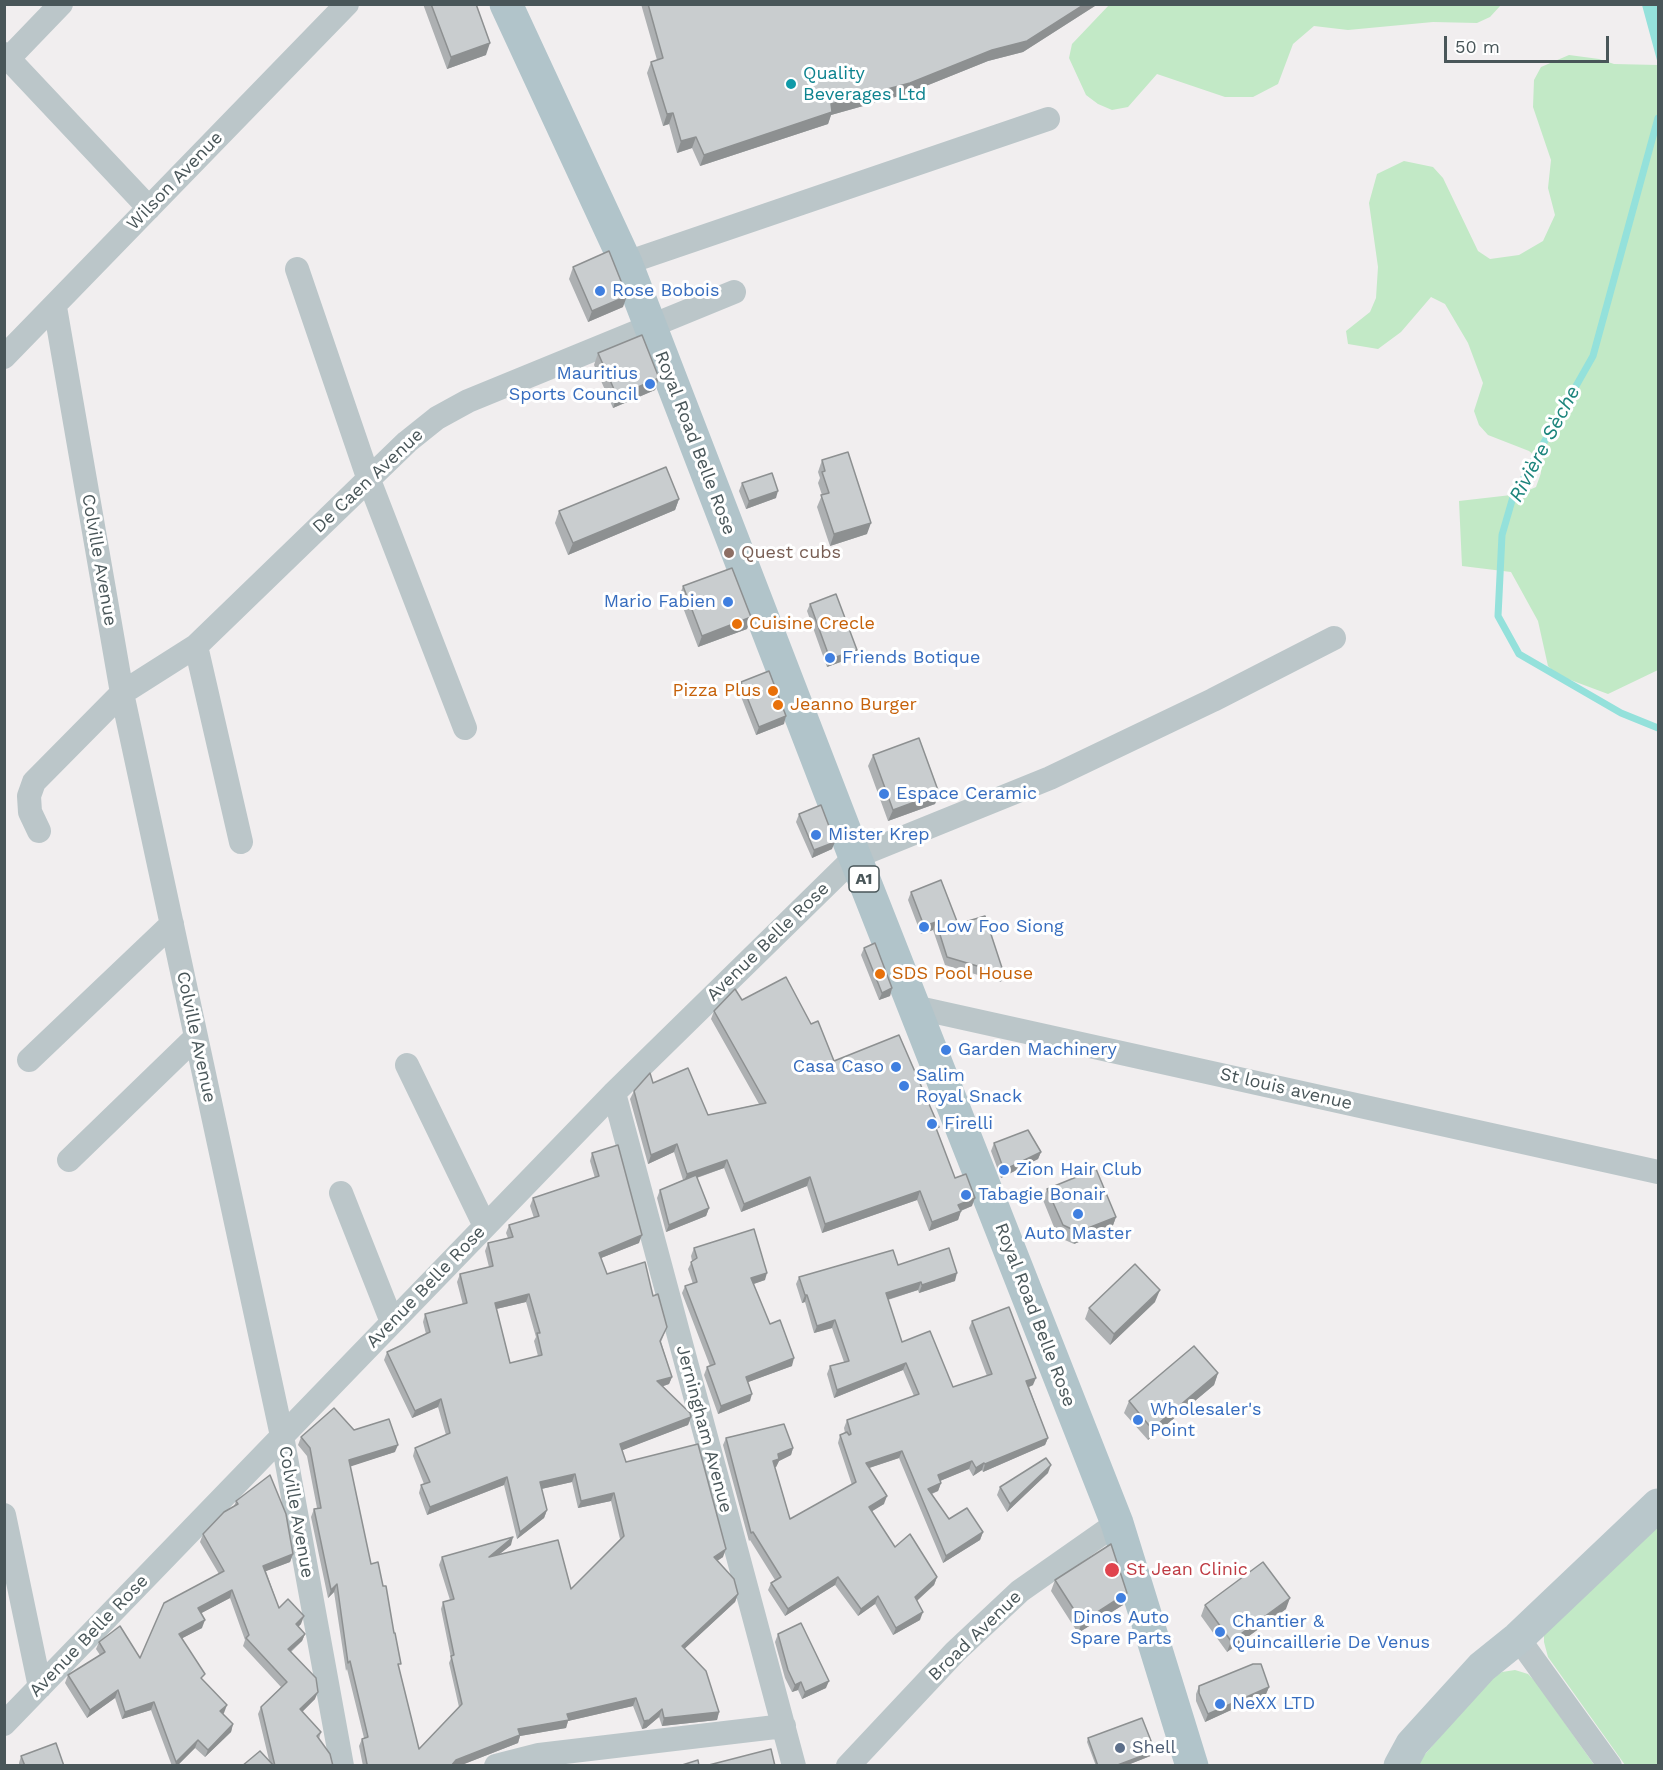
<!DOCTYPE html>
<html>
<head>
<meta charset="utf-8">
<style>
	body { margin:0 }
	#map { position:relative; width:1663px; height:1770px; overflow:hidden; background:#f1eeef; font-family:"Work Sans",sans-serif }
	canvas { display:block }
	.frame { position:absolute; inset:0; border:6px solid #495659; pointer-events:none }
	.scale { position:absolute; left:1444px; top:36px; width:165px; height:27px; box-sizing:border-box; border:3px solid #495659; border-top:0; padding-left:8px; font-size:18px; line-height:21px; white-space:nowrap; color:#495659; -webkit-text-stroke:4px #fff; paint-order:stroke }
</style>
</head>
<body>
<div id="map">
<canvas width="1663" height="1770"></canvas>
<div class="frame"></div>
<div class="scale">50 m</div>
</div>
<script>
const g = document.querySelector('canvas').getContext('2d');
g.lineJoin = 'round';
function paint(path, color) { g.fillStyle = color; g.fill(path, 'evenodd'); }
const toPath = rows => new Path2D(rows.map(r => 'M' + r).join(''));
function strokePath(path, color, width, dash) { g.strokeStyle = color; g.lineWidth = width; g.lineCap = dash ? 'butt' : 'round'; g.setLineDash(dash || []); g.stroke(path); }
function label(font, color, halo, rows, align = 'center') {
  g.font = font + ' "Work Sans",sans-serif'; g.lineWidth = 6; g.setLineDash([]); g.textBaseline = 'middle'; g.strokeStyle = halo; g.fillStyle = color; for (const [text, x, y, turn = 0] of rows) {
    g.save(); g.translate(x, y); g.rotate((+turn || 0) * Math.PI / 180); g.textAlign = isNaN(turn) ? turn : align; if (halo) g.strokeText(text, 0, 0); g.fillText(text, 0, 0); g.restore();
  }
}
paint(toPath([
	[1110,4,1501,4,1501,5,1490,17,1477,23,1433,22,1348,30,1314,26,1293,44,1278,84,1253,97,1225,97,1157,74,1128,107,1112,110,1098,104,1086,95,1069,58,1072,44],
	[1569,55,1599,59,1614,64,1658,65,1658,670,1608,694,1557,675,1548,666,1538,621,1511,572,1462,566,1459,501,1520,494,1536,487,1541,473,1540,460,1529,451,1488,435,1479,425,1474,411,1483,383,1468,343,1445,304,1431,297,1401,332,1378,349,1348,344,1346,331,1370,312,1376,298,1378,267,1369,203,1377,174,1404,161,1433,167,1443,178,1478,251,1490,259,1519,255,1543,241,1555,215,1548,188,1551,160,1533,107,1534,80,1541,67],
	[1658,1522,1658,1765,1625,1765,1548,1657,1544,1642,1544,1633],
	[1515,1670,1528,1674,1536,1682,1595,1766,1415,1766,1488,1681,1502,1672]
]), '#c2e9c6');
paint(toPath([
	[1642,5,1658,5,1658,65,1658,64]
]), '#94e1db');
strokePath(toPath([
	[1658,118,1593,356,1513,497,1502,535,1498,616,1519,654,1621,713,1658,728]
]), '#94e1db', 7);
strokePath(toPath([
	[4,54,149,208],
	[9,58,61,4],
	[626,263,1048,119],
	[297,269,369,480,465,728],
	[55,307,122,693,282,1436,342,1766],
	[4,357,347,4],
	[196,646,241,842],
	[39,831,30,812,29,796,34,782,122,693,196,646,407,442,437,418,468,401,734,292],
	[914,1007,1658,1172],
	[29,1060,172,924],
	[407,1065,485,1226],
	[614,1093,794,1766],
	[69,1160,196,1037],
	[341,1193,392,1322],
	[4,1515,40,1687],
	[1518,1638,1610,1766],
	[4,1724,614,1093,855,857,1050,778,1213,700,1334,638],
	[496,1766,539,1755,784,1726],
	[848,1766,955,1652,1020,1591,1117,1523]
]), '#bbc6c9', 24);
strokePath(toPath([
	[1400,1766,1412,1744,1482,1667,1518,1638,1658,1505]
]), '#b9c7cb', 33);
strokePath(toPath([
	[506,4,626,263,855,857,1117,1523,1192,1766]
]), '#b1c4ca', 33);
paint(toPath([
	[423,4,476,4,486,55,447,69],
	[641,4,1098,4,1023,52,988,61,906,94,831,115,828,124,700,166,692,148,677,153,669,124,663,126,647,73,651,62,657,60],
	[573,267,623,307,588,322,569,279],
	[598,353,659,378,655,390,613,408,594,365],
	[822,460,867,534,830,546,817,507,822,495,818,483,820,478,818,472],
	[742,483,776,498,746,509,739,491],
	[679,499,675,510,568,555,555,523,559,511],
	[683,586,751,617,747,629,698,647,679,597],
	[810,604,857,650,854,657,827,667,807,611],
	[741,682,784,724,756,735,738,689],
	[873,755,939,793,935,804,888,821,868,766],
	[799,814,832,849,812,858,796,822],
	[911,892,958,924,1004,974,1001,982,945,965,933,930,921,934,908,900],
	[864,948,892,988,890,996,879,1000,861,955],
	[742,1000,811,1024,834,1061,937,1132,955,1178,972,1206,961,1211,958,1220,929,1231,917,1200,822,1233,807,1186,741,1212,724,1168,697,1178,709,1208,706,1216,666,1232,657,1198,660,1190,683,1180,674,1152,648,1164,630,1099,634,1091,653,1083,708,1115,759,1104,711,1019,714,1011],
	[994,1143,1041,1152,1038,1159,1001,1178,991,1151],
	[592,1153,639,1243,601,1258,607,1274,653,1296,667,1327,661,1342,672,1377,669,1384,663,1386,691,1417,688,1425,622,1450,626,1462,723,1557,717,1561,738,1594,735,1602,684,1649,719,1712,717,1720,662,1726,659,1717,646,1728,642,1729,633,1706,568,1721,566,1728,520,1736,518,1743,459,1766,363,1766,359,1746,362,1739,364,1738,347,1669,346,1671,334,1592,328,1598,311,1517,314,1509,317,1508,307,1456,298,1445,301,1437,354,1430,395,1452,350,1466,371,1564,399,1668,419,1749,459,1707,449,1663,451,1658,441,1609,443,1602,450,1600,439,1565,442,1557,511,1545,498,1555,571,1589,620,1539,611,1501,578,1508,572,1482,541,1489,547,1510,544,1518,517,1539,504,1485,427,1515,419,1493,421,1485,424,1484,413,1456,415,1448,446,1435,438,1407,412,1418,384,1360,387,1352,426,1334,423,1322,425,1314,463,1305,457,1282,460,1274,489,1267,485,1251,488,1243,508,1238,506,1233,509,1225,534,1218,530,1206,533,1198,595,1178,590,1161],
	[526,1302,536,1337,534,1341,538,1356,510,1363,496,1309],
	[1047,1189,1116,1217,1112,1228,1074,1244,1058,1237,1043,1200],
	[694,1248,765,1280,753,1284,770,1324,792,1366,748,1382,750,1401,718,1414,704,1375,707,1367,710,1366,682,1293,685,1286,693,1284,688,1269,692,1261,691,1256],
	[898,1265,955,1281,919,1293,918,1290,888,1300,902,1342,953,1387,987,1376,969,1328,972,1321,1033,1385,1029,1387,1048,1438,1045,1445,983,1472,982,1470,973,1476,969,1469,940,1481,941,1483,938,1491,932,1494,949,1519,983,1532,980,1540,943,1563,899,1458,869,1468,884,1504,871,1511,895,1547,937,1577,934,1585,917,1601,920,1620,893,1635,875,1604,858,1616,835,1585,785,1616,768,1590,771,1583,775,1580,750,1540,749,1541,723,1445,726,1438,793,1448,791,1455,779,1461,776,1467,775,1467,790,1519,852,1485,838,1443,840,1435,845,1433,844,1428,847,1420,914,1396,903,1370,834,1398,827,1374,830,1366,844,1362,832,1328,814,1333,805,1302,802,1303,796,1284,799,1277],
	[1155,1302,1110,1345,1085,1319,1089,1308],
	[1218,1373,1214,1385,1148,1440,1124,1413,1129,1401],
	[1048,1473,1007,1512,997,1495,1000,1487],
	[236,1501,293,1554,290,1562,266,1571,279,1608,301,1624,298,1627,305,1634,302,1641,291,1652,315,1699,302,1712,321,1732,319,1739,333,1766,242,1766,269,1760,258,1714,261,1707,281,1687,243,1646,245,1640,230,1598,201,1613,202,1628,182,1638,203,1681,224,1713,223,1714,233,1724,231,1732,205,1757,195,1748,177,1766,172,1766,151,1710,122,1719,115,1698,87,1718,65,1683,68,1675,100,1655,96,1649,99,1642,140,1658,219,1574,200,1542,203,1534,234,1506],
	[1055,1580,1123,1605,1078,1633,1051,1591],
	[1205,1605,1286,1609,1227,1652,1201,1616],
	[778,1634,826,1688,802,1699,798,1690,792,1692,785,1678,775,1642],
	[1199,1686,1269,1687,1266,1694,1205,1722,1196,1701,1196,1694],
	[1088,1738,1155,1751,1153,1755,1125,1766,1096,1766,1087,1742],
	[21,1756,64,1766,19,1766,19,1763]
]), '#adb0b2');
paint(toPath([
	[1085,4,1098,4,1023,52,988,61,906,94,831,115,828,124,700,166,704,155],
	[490,43,486,55,447,69,451,57],
	[673,113,669,124,663,126,667,114],
	[696,137,692,148,677,153,681,141],
	[627,296,623,307,588,322,592,311],
	[659,378,655,390,613,408,617,396],
	[778,491,776,498,746,509,749,501],
	[679,499,675,510,568,555,573,543],
	[871,523,867,534,830,546,834,534],
	[751,617,747,629,698,647,702,636],
	[857,650,854,657,827,667,830,659],
	[786,716,784,724,756,735,759,727],
	[939,793,935,804,888,821,893,810],
	[835,842,832,849,812,858,814,850],
	[936,922,933,930,921,934,924,926],
	[892,988,890,996,879,1000,882,993],
	[677,1144,674,1152,648,1164,651,1155],
	[1041,1152,1038,1159,1001,1178,1004,1170],
	[727,1160,724,1168,684,1182,687,1174],
	[810,1177,807,1186,741,1212,744,1204],
	[920,1191,917,1200,822,1233,825,1224],
	[975,1198,972,1206,955,1213,958,1205],
	[709,1208,706,1216,666,1232,669,1225],
	[961,1211,958,1220,929,1231,932,1222],
	[1116,1217,1112,1228,1074,1244,1078,1232],
	[642,1235,639,1243,596,1260,599,1253],
	[767,1273,765,1280,748,1286,751,1278],
	[957,1273,955,1281,919,1293,922,1285],
	[921,1282,918,1290,883,1301,886,1293],
	[1160,1290,1155,1302,1110,1345,1114,1334],
	[529,1294,526,1302,492,1310,495,1303],
	[805,1295,807,1295,805,1302,802,1303],
	[835,1320,832,1328,814,1333,817,1326],
	[794,1358,792,1366,743,1384,746,1377],
	[906,1363,903,1370,834,1398,837,1390],
	[1218,1373,1214,1385,1148,1440,1152,1429],
	[672,1377,669,1384,655,1389,657,1381],
	[1036,1378,1033,1385,1024,1389,1026,1381],
	[752,1394,750,1401,718,1414,721,1406],
	[441,1399,438,1407,412,1418,415,1411],
	[691,1417,688,1425,618,1452,620,1444],
	[1048,1438,1045,1445,983,1472,985,1464],
	[398,1445,395,1452,346,1468,349,1460],
	[793,1448,791,1455,779,1461,776,1467,770,1468,773,1461,778,1454],
	[902,1451,899,1458,863,1470,866,1463],
	[972,1461,969,1469,935,1483,938,1475],
	[984,1463,982,1470,973,1476,976,1468],
	[1051,1465,1048,1473,1007,1512,1010,1504],
	[575,1474,572,1482,537,1490,540,1482],
	[507,1477,504,1485,427,1515,430,1507],
	[941,1483,938,1491,925,1496,928,1489],
	[614,1493,611,1501,578,1508,581,1501],
	[887,1496,884,1504,866,1515,869,1507],
	[547,1510,544,1518,517,1539,520,1532],
	[983,1532,980,1540,943,1563,946,1556],
	[513,1537,511,1545,486,1565,489,1557],
	[726,1549,723,1557,711,1565,714,1557],
	[293,1554,290,1562,261,1573,263,1566],
	[838,1577,835,1585,785,1616,788,1609],
	[937,1577,934,1585,912,1605,915,1597],
	[337,1584,334,1592,328,1598,331,1590],
	[232,1590,230,1598,196,1616,198,1608],
	[1127,1593,1123,1605,1078,1633,1082,1622],
	[738,1594,735,1602,679,1654,682,1646],
	[878,1596,875,1604,858,1616,861,1609],
	[1290,1598,1286,1609,1227,1652,1231,1641],
	[923,1612,920,1620,893,1635,896,1628],
	[304,1616,301,1624,293,1632,296,1624],
	[205,1620,202,1628,177,1641,179,1634],
	[305,1634,302,1641,285,1656,288,1649],
	[829,1681,826,1688,802,1699,805,1692],
	[801,1682,798,1690,792,1692,795,1685],
	[1269,1687,1266,1694,1205,1722,1208,1714],
	[118,1690,115,1698,87,1718,90,1710],
	[318,1692,315,1699,297,1717,300,1709],
	[636,1698,633,1706,568,1721,566,1728,520,1736,518,1743,459,1766,451,1766,456,1760,518,1729,567,1714],
	[154,1702,151,1710,122,1719,125,1712],
	[227,1705,224,1713,218,1719,220,1711],
	[662,1709,659,1717,646,1728,642,1729,644,1721],
	[719,1712,717,1720,662,1726,664,1718],
	[233,1724,231,1732,205,1757,208,1750],
	[198,1740,195,1748,177,1766,175,1766,176,1762],
	[1155,1751,1153,1755,1125,1766,1115,1766]
]), '#8d9091');
const building = toPath([
	[431,4,476,4,490,43,451,57,431,4],
	[648,4,1085,4,1027,41,992,50,910,83,831,104,832,112,704,155,696,137,681,141,673,113,667,114,651,62,663,58,648,4],
	[609,251,627,296,592,311,573,267,609,251],
	[642,335,659,378,617,396,598,353,642,335],
	[848,452,871,523,834,534,821,495,829,493,822,472,825,471,822,460,848,452],
	[666,467,679,499,573,543,559,511,666,467],
	[772,473,778,491,749,501,742,483,772,473],
	[732,568,751,617,702,636,683,586,732,568],
	[836,594,857,650,830,659,810,604,836,594],
	[769,671,786,716,759,727,741,682,769,671],
	[919,738,939,793,893,810,873,755,919,738],
	[821,805,835,842,814,850,799,814,821,805],
	[941,880,958,924,985,916,1004,974,947,957,936,922,924,926,911,892,941,880],
	[875,943,892,988,882,993,864,948,875,943],
	[786,977,811,1024,818,1021,834,1061,899,1035,939,1127,936,1128,955,1178,966,1174,975,1198,958,1205,961,1211,932,1222,920,1191,825,1224,810,1177,744,1204,727,1160,687,1174,677,1144,651,1155,634,1091,650,1073,653,1083,688,1068,708,1115,766,1103,714,1011,735,989,742,1000,786,977],
	[1028,1130,1041,1152,1004,1170,994,1143,1028,1130],
	[618,1145,642,1235,599,1253,607,1274,645,1262,653,1296,658,1294,667,1327,660,1341,672,1377,657,1381,690,1413,691,1417,620,1444,626,1462,698,1444,726,1549,714,1557,734,1579,738,1594,682,1646,706,1671,719,1712,664,1718,662,1709,649,1720,644,1721,636,1698,567,1714,569,1720,518,1729,520,1735,456,1760,451,1766,369,1766,367,1764,362,1739,368,1737,350,1661,348,1663,337,1584,331,1590,314,1509,321,1508,310,1448,301,1437,334,1408,354,1430,389,1419,398,1445,349,1460,371,1564,378,1562,383,1586,386,1586,394,1633,395,1633,401,1664,398,1664,419,1749,462,1704,451,1656,454,1655,443,1602,454,1599,442,1557,513,1537,489,1557,558,1540,571,1589,624,1536,614,1493,581,1501,575,1474,540,1482,547,1510,520,1532,507,1477,430,1507,421,1485,430,1482,415,1448,450,1433,441,1399,415,1411,387,1352,430,1332,425,1314,467,1303,460,1274,493,1266,488,1243,513,1237,509,1225,539,1216,533,1198,599,1176,592,1153,618,1145],
	[529,1294,540,1333,537,1333,542,1355,510,1363,495,1303,529,1294],
	[1096,1169,1116,1217,1078,1232,1063,1225,1047,1189,1096,1169],
	[696,1175,709,1208,669,1225,660,1190,696,1175],
	[754,1229,767,1273,751,1278,770,1324,780,1320,794,1358,746,1377,752,1394,721,1406,707,1367,715,1364,685,1286,697,1282,691,1262,697,1258,694,1248,754,1229],
	[949,1248,957,1273,922,1285,921,1282,886,1293,902,1342,930,1331,953,1387,992,1374,972,1321,1009,1307,1036,1378,1026,1381,1048,1438,985,1464,984,1463,976,1468,972,1461,938,1475,941,1483,928,1489,949,1519,967,1508,983,1532,946,1556,902,1451,866,1463,887,1496,869,1507,895,1547,910,1534,937,1577,915,1597,923,1612,896,1628,878,1596,861,1609,838,1577,788,1609,771,1583,781,1577,753,1532,751,1533,726,1438,784,1424,793,1448,778,1454,779,1459,773,1461,790,1519,856,1482,840,1435,847,1432,849,1435,851,1434,847,1420,919,1394,906,1363,837,1390,830,1366,849,1361,835,1320,817,1326,807,1295,805,1295,799,1277,893,1250,898,1265,949,1248],
	[1135,1264,1160,1290,1114,1334,1089,1308,1135,1264],
	[1194,1346,1218,1373,1152,1429,1129,1401,1194,1346],
	[1046,1458,1051,1465,1010,1504,1000,1487,1046,1458],
	[270,1475,286,1514,293,1554,263,1566,279,1608,288,1599,304,1616,296,1624,305,1634,288,1649,316,1678,318,1692,300,1709,321,1732,317,1736,330,1754,333,1766,275,1766,261,1707,287,1682,246,1638,249,1635,232,1590,198,1608,205,1620,179,1634,205,1674,201,1678,227,1705,220,1711,233,1724,208,1750,198,1740,176,1762,154,1702,125,1712,118,1690,90,1710,68,1675,105,1652,99,1642,120,1626,140,1658,164,1603,224,1571,203,1534,224,1512,238,1504,236,1501,270,1475],
	[1111,1544,1127,1593,1082,1622,1055,1580,1111,1544],
	[1263,1562,1290,1598,1231,1641,1205,1605,1263,1562],
	[801,1623,829,1681,805,1692,801,1682,795,1685,788,1670,778,1634,801,1623],
	[1253,1664,1261,1664,1269,1687,1208,1714,1199,1693,1199,1686,1253,1664],
	[1142,1718,1155,1751,1115,1766,1098,1766,1088,1738,1142,1718],
	[56,1743,64,1766,25,1766,21,1756,56,1743],
	[771,1749,775,1766,705,1766,771,1749],
	[260,1751,274,1766,242,1766,260,1751],
	[698,1760,699,1766,679,1766,698,1760]
]);
paint(building, '#c9cdcf');
strokePath(building, '#8d9091', 1.5);
for (const [x, y, r, color] of [
	[791,84,6,"#0f9aa8"],
	[600,291,6,"#3f7fe0"],
	[650,384,6,"#3f7fe0"],
	[729,553,6,"#8d6e63"],
	[728,602,6,"#3f7fe0"],
	[737,624,6,"#e8710a"],
	[830,658,6,"#3f7fe0"],
	[773,691,6,"#e8710a"],
	[778,705,6,"#e8710a"],
	[884,794,6,"#3f7fe0"],
	[816,835,6,"#3f7fe0"],
	[924,927,6,"#3f7fe0"],
	[880,974,6,"#e8710a"],
	[946,1050,6,"#3f7fe0"],
	[896,1067,6,"#3f7fe0"],
	[904,1086,6,"#3f7fe0"],
	[932,1124,6,"#3f7fe0"],
	[1004,1170,6,"#3f7fe0"],
	[966,1195,6,"#3f7fe0"],
	[1078,1214,6,"#3f7fe0"],
	[1138,1420,6,"#3f7fe0"],
	[1112,1570,8,"#e0444e"],
	[1121,1598,6,"#3f7fe0"],
	[1220,1632,6,"#3f7fe0"],
	[1220,1704,6,"#3f7fe0"],
	[1120,1748,6,"#5c6f8a"]
]) { const dot = new Path2D(); dot.arc(x, y, r, 0, 2 * Math.PI); g.fillStyle = color; g.fill(dot); strokePath(dot, '#fff', 2); }
for (const [x, y, w] of [
	[864,879,30]
]) { const box = new Path2D(); box.roundRect(x - w / 2, y - 13, w, 26, 4.5); g.fillStyle = '#fff'; g.fill(box); strokePath(box, '#495659', 1.5); }
label('bold 16px', '#495659', null, [
	["A1",864,879]
]);
label('18px', '#0d838f', '#fff', [
	["Quality",803,74],
	["Beverages Ltd",803,95]
], 'left');
label('18px', '#495659', '#fff', [
	["Wilson Avenue",175,181,-46],
	["Royal Road Belle Rose",695,443,69],
	["De Caen Avenue",368,481,-43],
	["Colville Avenue",99,560,80],
	["Avenue Belle Rose",768,942,-44],
	["Colville Avenue",196,1037,78],
	["St louis avenue",1286,1089,13],
	["Avenue Belle Rose",426,1287,-46],
	["Royal Road Belle Rose",1035,1315,69],
	["Jerningham Avenue",704,1429,75],
	["Colville Avenue",296,1512,80],
	["Avenue Belle Rose",89,1636,-46],
	["Broad Avenue",975,1636,-44]
]);
label('18px', '#366cbe', '#fff', [
	["Rose Bobois",612,291],
	["Mauritius",638,374,"right"],
	["Sports Council",638,395,"right"],
	["Mario Fabien",716,602,"right"],
	["Friends Botique",842,658],
	["Espace Ceramic",896,794],
	["Mister Krep",828,835],
	["Low Foo Siong",936,927],
	["Garden Machinery",958,1050],
	["Casa Caso",884,1067,"right"],
	["Salim",916,1076],
	["Royal Snack",916,1097],
	["Firelli",944,1124],
	["Zion Hair Club",1016,1170],
	["Tabagie Bonair",978,1195],
	["Auto Master",1078,1234,"center"],
	["Wholesaler's",1150,1410],
	["Point",1150,1431],
	["Dinos Auto",1121,1618,"center"],
	["Spare Parts",1121,1639,"center"],
	["Chantier &",1232,1622],
	["Quincaillerie De Venus",1232,1643],
	["NeXX LTD",1232,1704]
], 'left');
label('18px', '#785e54', '#fff', [
	["Quest cubs",741,553]
], 'left');
label('18px', '#c56008', '#fff', [
	["Cuisine Crecle",749,624],
	["Pizza Plus",761,691,"right"],
	["Jeanno Burger",790,705],
	["SDS Pool House",892,974]
], 'left');
label('18px', '#be3a42', '#fff', [
	["St Jean Clinic",1126,1570]
], 'left');
label('18px', '#4e5e75', '#fff', [
	["Shell",1132,1748]
], 'left');
label('italic 20px', '#1b847c', '#fff', [
	["Rivière Sèche",1545,444,-62]
]);
</script>
</body>
</html>
